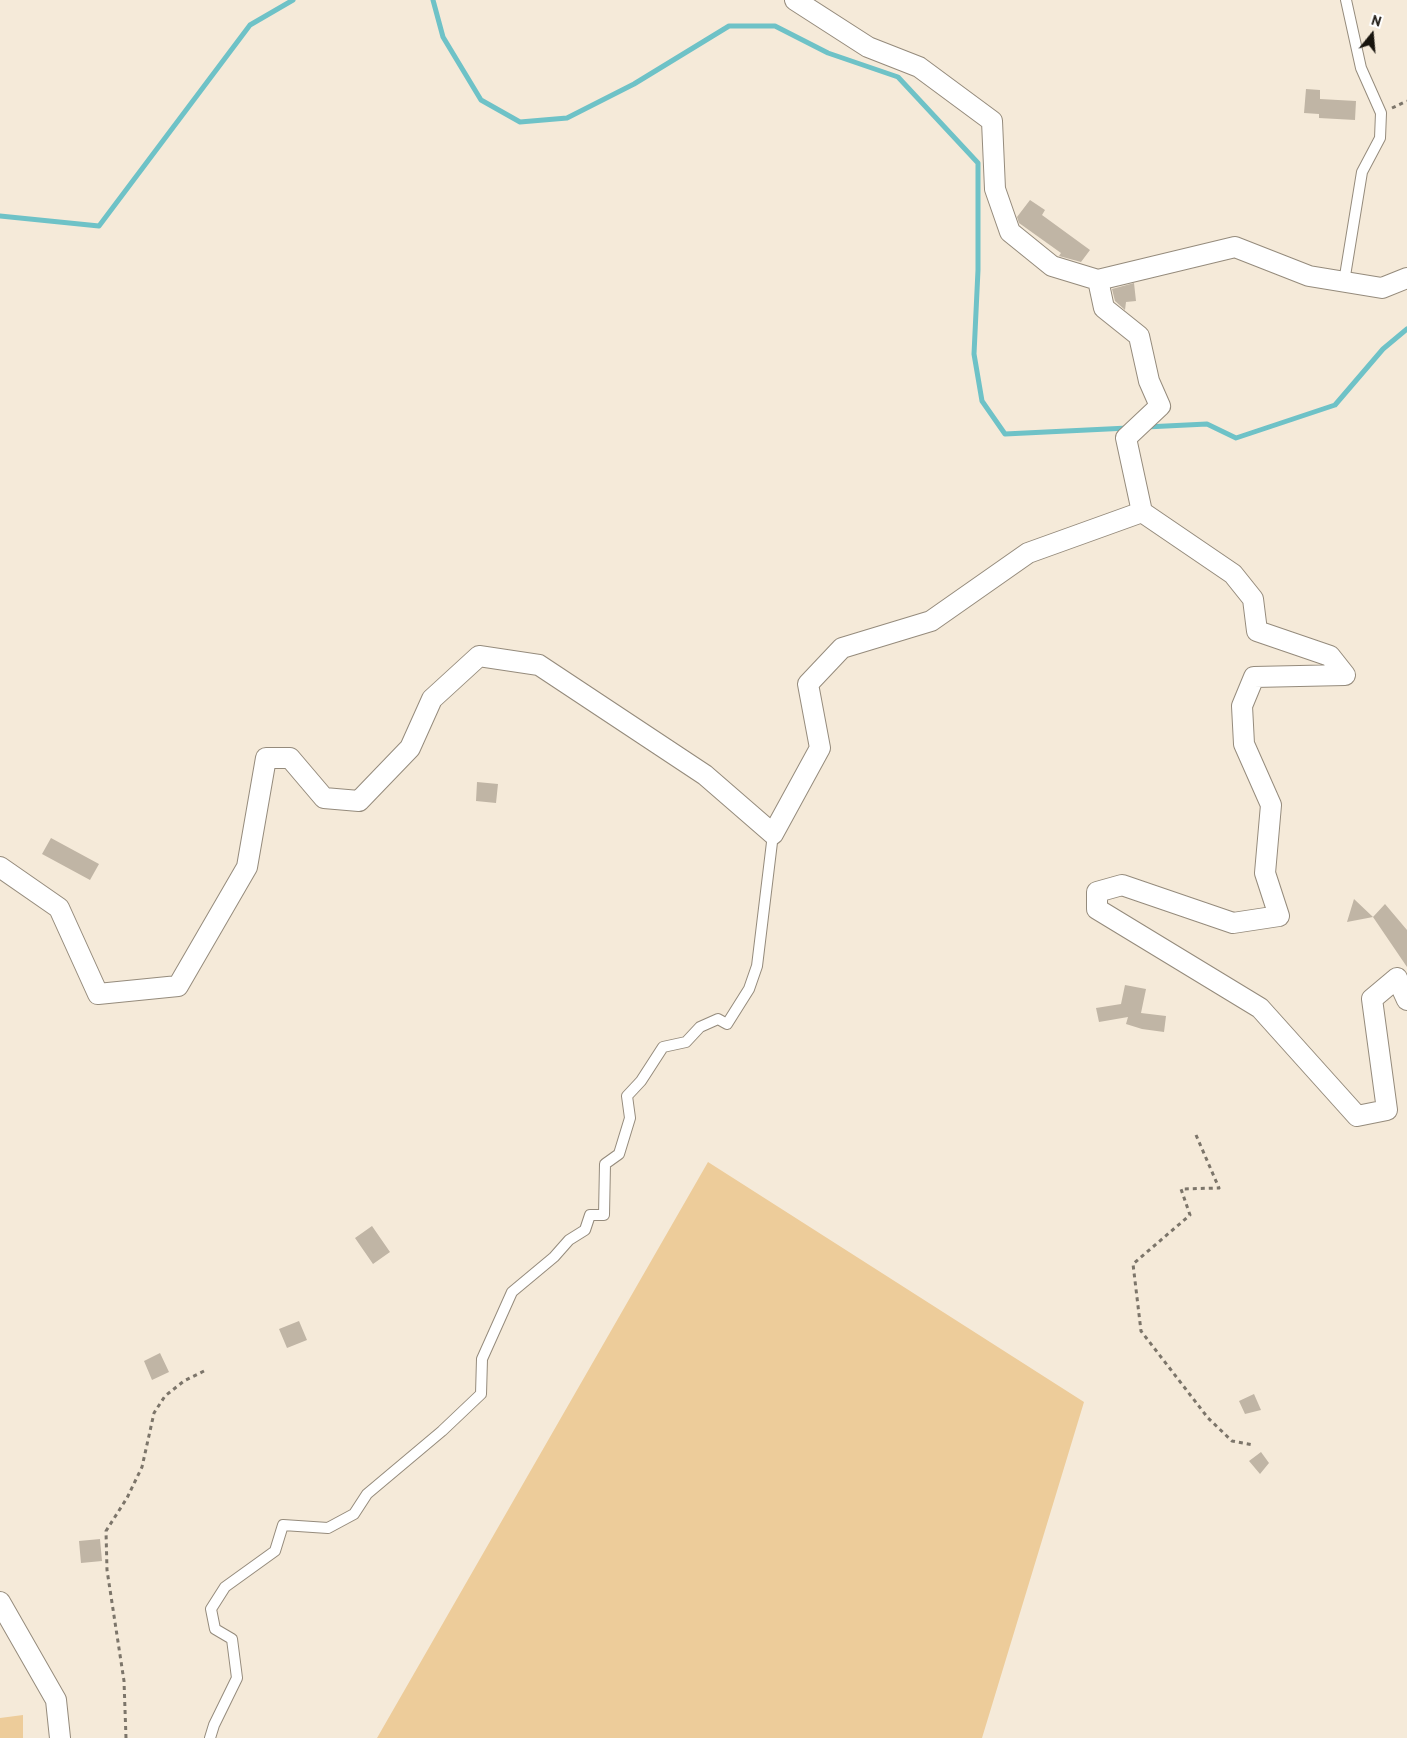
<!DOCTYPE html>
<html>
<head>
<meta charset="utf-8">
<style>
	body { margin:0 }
	#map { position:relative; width:1407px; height:1738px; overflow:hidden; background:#f5ead9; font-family:"PT Sans",sans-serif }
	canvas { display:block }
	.north { position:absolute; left:1347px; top:10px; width:50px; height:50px; -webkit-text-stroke:4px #fff; paint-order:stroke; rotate:17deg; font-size:14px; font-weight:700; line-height:20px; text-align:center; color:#18140e }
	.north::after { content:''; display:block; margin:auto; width:18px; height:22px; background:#18140e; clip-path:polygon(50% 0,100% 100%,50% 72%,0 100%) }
</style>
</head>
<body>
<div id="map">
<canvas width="1407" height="1738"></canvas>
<div class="north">N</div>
</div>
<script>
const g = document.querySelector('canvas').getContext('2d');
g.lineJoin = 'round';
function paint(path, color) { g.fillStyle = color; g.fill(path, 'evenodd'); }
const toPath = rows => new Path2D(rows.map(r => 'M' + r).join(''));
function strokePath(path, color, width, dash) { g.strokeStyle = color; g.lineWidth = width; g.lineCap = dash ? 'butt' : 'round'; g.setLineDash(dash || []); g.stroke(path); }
paint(toPath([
	[708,1162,1084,1402,982,1738,377,1738],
	[23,1715,23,1738,0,1738,0,1718]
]), '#edcc9a');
strokePath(toPath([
	[433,0,443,37,481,100,520,122,567,118,634,84,729,26,775,26,828,53,898,77,978,163,978,270,974,354,982,401,1005,434,1128,428],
	[0,216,99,226,250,25,293,0],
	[1146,427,1207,424,1236,438,1335,405,1383,349,1407,329]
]), '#6ec2c7', 5);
paint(toPath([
	[1306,89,1320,90,1320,99,1356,101,1355,120,1319,118,1319,114,1304,113],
	[1030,200,1045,210,1042,215,1090,250,1081,262,1059,256,1061,253,1019,223,1017,217],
	[1134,283,1136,301,1126,302,1125,310,1115,301,1112,289],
	[477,782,498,784,496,803,476,801],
	[51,838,99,864,90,880,42,854],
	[1354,899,1373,917,1347,922],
	[1385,904,1407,930,1407,967,1373,917],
	[1125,985,1146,989,1141,1013,1166,1016,1164,1032,1142,1029,1126,1024,1128,1017,1099,1022,1096,1008,1121,1004],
	[372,1226,390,1252,373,1264,355,1238],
	[299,1321,307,1340,287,1348,279,1329],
	[160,1353,169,1372,152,1380,144,1361],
	[1254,1394,1261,1410,1245,1414,1239,1401],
	[1261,1452,1269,1463,1260,1474,1249,1461],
	[100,1539,102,1561,81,1563,79,1541]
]), '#c0b5a5');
const service = toPath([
	[1344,282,1362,172,1380,138,1381,113,1361,68,1346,0],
	[210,1738,214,1725,237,1678,232,1639,215,1629,211,1609,225,1587,275,1551,283,1525,328,1528,354,1514,367,1494,442,1431,481,1394,482,1359,512,1292,554,1257,569,1240,585,1230,590,1215,604,1215,605,1164,619,1154,630,1118,627,1096,641,1081,663,1047,686,1042,700,1027,718,1019,727,1024,749,989,757,966,773,834]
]);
const minor = toPath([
	[795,0,868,47,919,67,992,121,995,189,1010,232,1052,266,1098,280,1235,247,1309,276,1382,288,1407,278],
	[1142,512,1233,574,1253,599,1257,631,1330,656,1345,675,1254,677,1242,706,1244,744,1271,805,1265,873,1279,916,1233,923,1122,885,1097,892,1097,909,1260,1008,1357,1116,1387,1110,1372,999,1397,978,1407,1000],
	[0,867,59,908,98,994,178,986,247,867,266,758,290,758,324,798,359,801,410,748,432,699,479,656,539,665,705,775,773,834,820,748,808,684,842,648,931,621,1028,553,1142,512,1126,438,1160,406,1149,381,1139,336,1104,308,1098,280],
	[0,1602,56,1700,60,1738]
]);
strokePath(service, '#958b7c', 12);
strokePath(minor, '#958b7c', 22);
strokePath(toPath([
	[1392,108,1407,101],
	[1196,1135,1219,1188,1181,1189,1190,1215,1133,1264,1141,1331,1208,1418,1232,1441,1253,1445],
	[126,1738,124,1681,107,1570,106,1531,127,1498,142,1467,154,1413,165,1396,184,1381,204,1371]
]), '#7c756a', 3, [4, 4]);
strokePath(service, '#fff', 10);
strokePath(minor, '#fff', 20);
</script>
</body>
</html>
